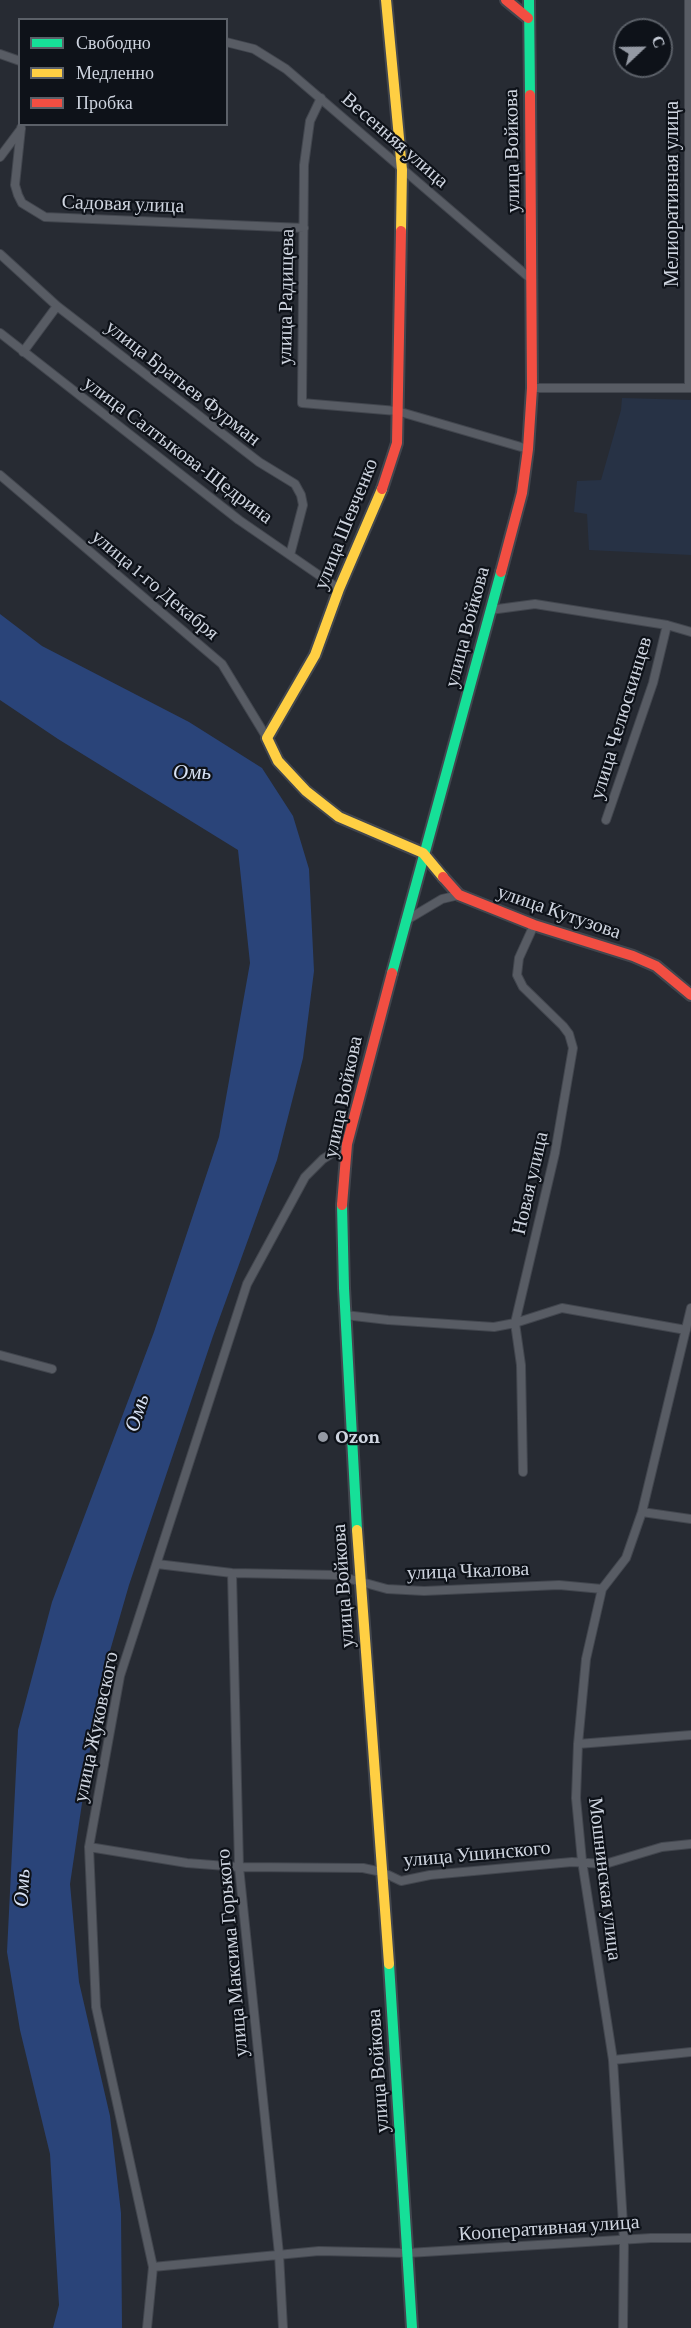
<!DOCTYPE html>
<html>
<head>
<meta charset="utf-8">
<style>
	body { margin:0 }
	#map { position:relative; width:691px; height:2328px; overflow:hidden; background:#272b33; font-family:"Crimson Pro",serif }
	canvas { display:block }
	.legend { position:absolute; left:18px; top:18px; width:210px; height:108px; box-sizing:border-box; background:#0e1219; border:2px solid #5b6068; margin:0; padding:8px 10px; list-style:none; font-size:18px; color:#ced4df }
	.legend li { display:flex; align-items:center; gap:12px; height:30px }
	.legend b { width:30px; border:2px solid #5b6068 }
	.north { position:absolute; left:613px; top:18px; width:60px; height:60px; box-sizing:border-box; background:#0e1219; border:2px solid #5b6068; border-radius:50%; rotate:68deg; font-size:16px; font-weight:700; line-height:24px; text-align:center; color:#ced4df }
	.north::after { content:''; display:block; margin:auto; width:21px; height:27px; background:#9499a3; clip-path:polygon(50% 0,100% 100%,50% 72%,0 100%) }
</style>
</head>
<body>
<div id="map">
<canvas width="691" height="2328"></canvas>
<ul class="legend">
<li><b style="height:8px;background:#16e098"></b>Свободно</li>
<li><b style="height:8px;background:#ffcf43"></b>Медленно</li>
<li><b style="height:8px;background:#f24e42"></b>Пробка</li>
</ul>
<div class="north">С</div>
</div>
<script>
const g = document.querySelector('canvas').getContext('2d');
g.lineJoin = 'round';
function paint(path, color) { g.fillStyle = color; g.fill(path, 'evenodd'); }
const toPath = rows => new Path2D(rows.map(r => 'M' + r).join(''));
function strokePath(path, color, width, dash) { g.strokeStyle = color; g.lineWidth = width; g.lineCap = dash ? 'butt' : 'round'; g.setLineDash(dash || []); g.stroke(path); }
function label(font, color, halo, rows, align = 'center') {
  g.font = font + ' "Crimson Pro",serif'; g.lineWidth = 4.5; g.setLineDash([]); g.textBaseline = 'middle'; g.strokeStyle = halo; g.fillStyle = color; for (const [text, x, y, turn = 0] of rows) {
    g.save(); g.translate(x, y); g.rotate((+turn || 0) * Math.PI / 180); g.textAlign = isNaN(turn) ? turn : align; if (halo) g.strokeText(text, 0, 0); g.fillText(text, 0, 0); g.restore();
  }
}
paint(toPath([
	[622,398,691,400,691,555,589,550,587,514,574,512,577,481,601,480,621,410]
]), '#273245');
paint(toPath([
	[0,614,42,646,189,722,262,768,293,816,309,869,314,971,303,1058,277,1160,213,1336,129,1585,99,1689,70,1884,79,1982,110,2116,121,2213,122,2328,53,2328,59,2305,50,2154,20,2030,7,1952,18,1730,52,1602,154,1332,219,1137,250,963,238,850,58,739,0,700]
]), '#2a4479');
const street = toPath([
	[689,0,689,388],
	[226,42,254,49,286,69,532,280],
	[0,54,20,61],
	[321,98,310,121,304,165,302,403,397,411,528,449],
	[21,128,15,185,18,195,22,203,45,217,304,228],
	[0,157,21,129],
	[0,254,57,306,259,462,295,484,301,495,303,505,290,555],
	[0,333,239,520,339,589],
	[23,352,57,306],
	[532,388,691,388],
	[0,475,222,664,267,738],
	[490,610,535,604,667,625,691,632],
	[606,820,653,683,667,625],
	[405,921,442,899,459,895],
	[345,1315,388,1320,494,1327,515,1323,562,1308,686,1330],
	[0,1355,52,1369],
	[523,1472,521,1365,515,1323,555,1153,573,1048,569,1034,563,1026,523,987,517,975,519,958,534,925],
	[642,1512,691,1519],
	[157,1564,232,1573,336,1575,387,1589,424,1591,559,1585,602,1589],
	[232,1573,239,1867,279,2254,283,2328],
	[578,1744,691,1735],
	[89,1847,187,1863,239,1867,363,1868,382,1872,401,1881,430,1875,572,1862,605,1864,662,1847,691,1844],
	[613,2060,691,2052],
	[153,2267,319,2251,408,2253,651,2238,691,2238],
	[147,2328,153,2267,96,2007,89,1847,120,1676,247,1284,305,1177,323,1159,347,1144],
	[623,2328,624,2241,613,2060,582,1861,576,1798,578,1744,586,1659,602,1589,626,1558,642,1512,691,1308]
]);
const fast = toPath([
	[529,0,530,95],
	[392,973,501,572],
	[342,1205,344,1288,357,1530],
	[389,1964,412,2328]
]);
const slow = toPath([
	[386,0,402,170,401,231],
	[382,489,339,589,315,655,267,738,278,761,306,791,339,817,423,853,443,877],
	[357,1530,389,1964]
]);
const jam = toPath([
	[506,0,528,18],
	[382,489,397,443,401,231],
	[501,572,522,493,528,449,532,388,530,95],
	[443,877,459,895,534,925,633,956,656,966,691,995],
	[342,1205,347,1144,392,973]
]);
strokePath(street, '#42464e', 10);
strokePath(fast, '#42464e', 14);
strokePath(slow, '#42464e', 14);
strokePath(jam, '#42464e', 14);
strokePath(street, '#585c64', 8);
strokePath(fast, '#16e098', 10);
strokePath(slow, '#ffcf43', 10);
strokePath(jam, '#f24e42', 10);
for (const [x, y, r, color] of [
	[323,1437,6,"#9499a3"]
]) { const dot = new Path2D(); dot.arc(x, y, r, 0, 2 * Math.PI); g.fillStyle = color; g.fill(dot); strokePath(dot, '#0e1219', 2); }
label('20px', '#ced4df', '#0e1219', [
	["Весенняя улица",395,140,41],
	["улица Войкова",512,151,-91],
	["Мелиоративная улица",672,194,-90],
	["Садовая улица",123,204,2],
	["улица Радищева",286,297,-89],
	["улица Братьев Фурман",183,383,38],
	["улица Салтыкова-Щедрина",178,450,37],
	["улица Шевченко",346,524,-68],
	["улица 1-го Декабря",155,585,40],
	["улица Войкова",467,627,-75],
	["улица Челюскинцев",621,718,-73],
	["улица Кутузова",559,912,19],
	["улица Войкова",343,1097,-78],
	["Новая улица",530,1183,-77],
	["улица Чкалова",468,1571,-2],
	["улица Войкова",343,1586,-94],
	["улица Жуковского",96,1727,-78],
	["улица Ушинского",477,1854,-5],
	["Мошнинская улица",605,1879,83],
	["улица Максима Горького",232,1953,-95],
	["улица Войкова",378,2071,-94],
	["Кооперативная улица",549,2228,-4]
]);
label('bold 20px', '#ced4df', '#0e1219', [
	["Ozon",335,1437]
], 'left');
label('italic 21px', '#d9e3f5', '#0e1219', [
	["Омь",192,773],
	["Омь",137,1413,-73],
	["Омь",22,1888,-87]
]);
</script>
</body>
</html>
